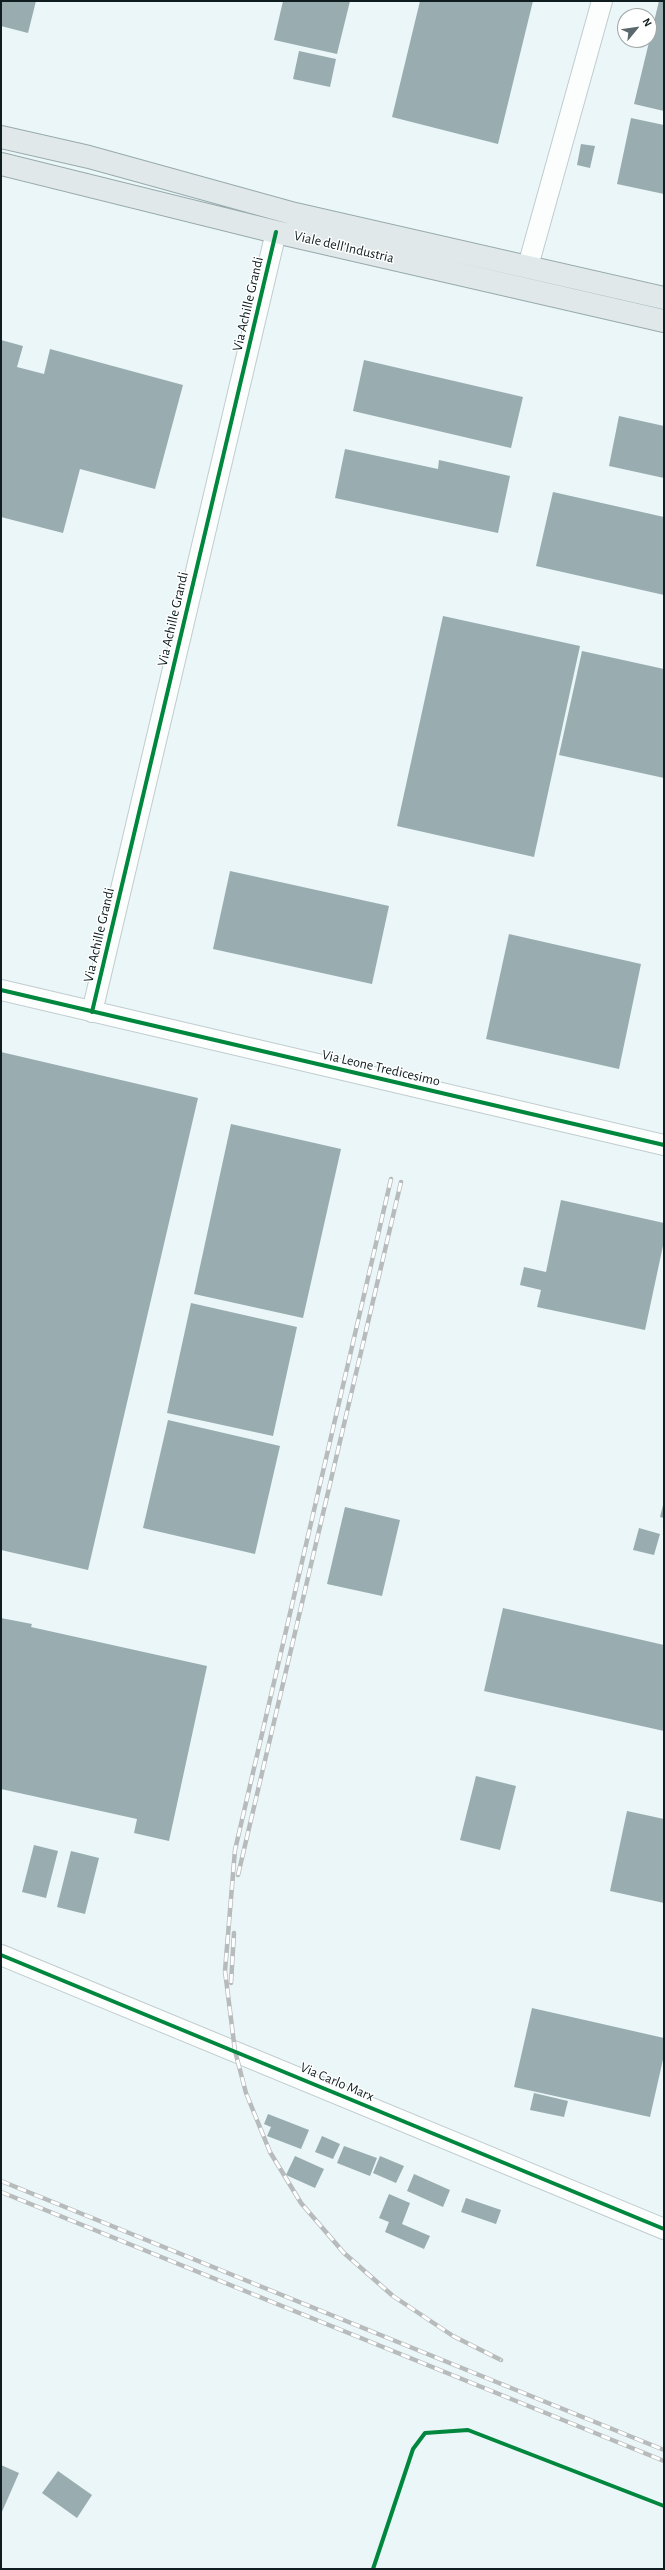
<!DOCTYPE html>
<html>
<head>
<meta charset="utf-8">
<style>
	body { margin:0 }
	#map { position:relative; width:665px; height:2570px; overflow:hidden; background:#eaf6f8; font-family:"Alegreya Sans",sans-serif }
	canvas { display:block }
	.frame { position:absolute; inset:0; border:2px solid #0f1d20; pointer-events:none }
	.north { position:absolute; left:617px; top:8px; width:40px; height:40px; box-sizing:border-box; background:#fff; border:1px solid #9fa5a6; border-radius:50%; rotate:61deg; font-size:11px; font-weight:700; line-height:16px; text-align:center; color:#0f1d20 }
	.north::after { content:''; display:block; margin:auto; width:14px; height:18px; background:#5c696c; clip-path:polygon(50% 0,100% 100%,50% 72%,0 100%) }
</style>
</head>
<body>
<div id="map">
<canvas width="665" height="2570"></canvas>
<div class="frame"></div>
<div class="north">N</div>
</div>
<script>
const g = document.querySelector('canvas').getContext('2d');
g.lineJoin = 'round';
function paint(path, color) { g.fillStyle = color; g.fill(path, 'evenodd'); }
const toPath = rows => new Path2D(rows.map(r => 'M' + r).join(''));
function strokePath(path, color, width, dash) { g.strokeStyle = color; g.lineWidth = width; g.lineCap = dash ? 'butt' : 'round'; g.setLineDash(dash || []); g.stroke(path); }
function label(font, color, halo, rows, align = 'center') {
  g.font = font + ' "Alegreya Sans",sans-serif'; g.lineWidth = 3; g.setLineDash([]); g.textBaseline = 'middle'; g.strokeStyle = halo; g.fillStyle = color; for (const [text, x, y, turn = 0] of rows) {
    g.save(); g.translate(x, y); g.rotate((+turn || 0) * Math.PI / 180); g.textAlign = isNaN(turn) ? turn : align; if (halo) g.strokeText(text, 0, 0); g.fillText(text, 0, 0); g.restore();
  }
}
paint(toPath([
	[1,1,36,1,28,33,1,26],
	[283,1,350,1,337,54,274,40],
	[420,1,533,1,498,144,392,117],
	[659,1,664,1,664,111,634,104],
	[299,51,336,59,330,87,293,79],
	[631,118,664,125,664,194,617,184],
	[581,144,595,146,590,168,577,165],
	[1,340,23,346,17,367,44,374,50,349,183,385,155,489,80,469,63,533,1,517],
	[364,360,523,397,511,448,353,411],
	[619,416,664,426,664,478,609,466],
	[345,449,438,469,439,460,510,476,498,533,335,498],
	[553,492,664,517,664,595,536,566],
	[443,616,580,646,534,857,397,826],
	[582,651,664,669,664,778,559,755],
	[230,871,389,906,372,984,213,949],
	[509,934,641,964,619,1069,486,1039],
	[1,1052,198,1098,88,1570,1,1550],
	[231,1124,341,1149,303,1318,194,1294],
	[561,1200,664,1223,664,1241,645,1330,537,1307,541,1290,520,1285,524,1267,546,1272],
	[191,1303,297,1327,273,1436,167,1413],
	[168,1420,280,1446,255,1554,143,1528],
	[663,1505,664,1505,664,1518,660,1517],
	[345,1507,400,1520,382,1596,327,1584],
	[639,1528,660,1534,654,1555,633,1550],
	[503,1608,664,1645,664,1731,484,1691],
	[1,1618,32,1624,31,1627,207,1666,169,1841,134,1833,137,1819,1,1789],
	[476,1776,516,1786,500,1850,460,1840],
	[627,1811,664,1819,664,1903,610,1891],
	[34,1845,58,1851,46,1898,22,1892],
	[71,1851,99,1858,85,1914,57,1907],
	[532,2008,664,2038,664,2055,650,2117,514,2087],
	[534,2093,568,2101,564,2117,530,2110],
	[268,2114,309,2130,301,2149,267,2136,271,2127,264,2124],
	[322,2136,340,2144,333,2159,315,2152],
	[344,2146,377,2158,370,2176,337,2163],
	[295,2156,324,2169,315,2188,286,2175],
	[380,2156,404,2166,396,2183,373,2173],
	[414,2174,450,2190,443,2207,407,2191],
	[389,2194,410,2203,402,2224,430,2236,424,2249,385,2232,389,2222,379,2218],
	[466,2198,501,2210,496,2224,461,2212],
	[1,2465,19,2473,1,2514],
	[58,2471,92,2495,77,2518,42,2493]
]), '#99adb0');
const minor = toPath([
	[528,266,602,1],
	[1,990,664,1145],
	[92,1012,276,232],
	[1,1955,664,2229]
]);
const major = toPath([
	[1,137,89,157,295,214,664,298],
	[1,164,276,232,664,321]
]);
strokePath(minor, '#c0ccce', 22);
strokePath(major, '#98aaad', 24);
strokePath(minor, '#fcfefe', 20);
strokePath(major, '#e0e8ea', 22);
const rail = toPath([
	[391,1179,235,1850,225,1971,235,2051,246,2093,270,2152,301,2203,344,2253,393,2296,453,2336,501,2360],
	[238,1875,401,1182],
	[231,1983,234,1933],
	[1,2181,664,2450],
	[1,2192,664,2461]
]);
strokePath(rail, '#b8bbbc', 4.5);
strokePath(rail, '#fff', 3, [9]);
strokePath(toPath([
	[1,990,664,1145],
	[92,1012,276,232],
	[1,1955,664,2229],
	[373,2569,413,2449,425,2433,468,2430,664,2506]
]), '#00873e', 4);
label('14px', '#0f1d20', '#fff', [
	["Viale dell'Industria",344,247,13],
	["Via Achille Grandi",248,304,-77],
	["Via Achille Grandi",173,619,-77],
	["Via Achille Grandi",99,935,-77],
	["Via Leone Tredicesimo",381,1068,13],
	["Via Carlo Marx",337,2082,23]
]);
</script>
</body>
</html>
